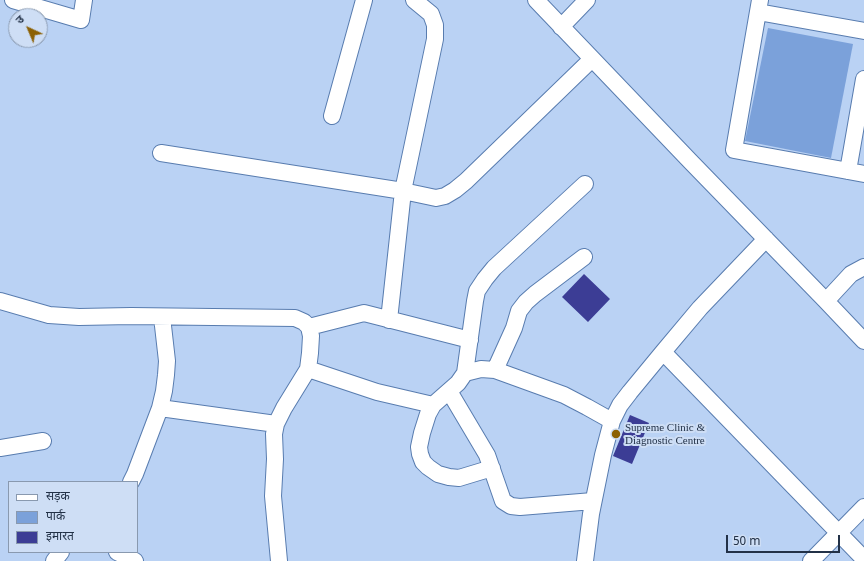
<!DOCTYPE html>
<html>
<head>
<meta charset="utf-8">
<style>
	body { margin:0 }
	#map { position:relative; width:864px; height:561px; overflow:hidden; background:#bad2f4; font-family:Georgia,"Noto Sans Devanagari",serif }
	canvas { display:block }
	.legend { position:absolute; left:8px; top:481px; width:130px; height:72px; box-sizing:border-box; background:#cedef5; border:1px solid #8999af; margin:0; padding:5px 7px; list-style:none; font-size:12px; color:#223147 }
	.legend li { display:flex; align-items:center; gap:8px; height:20px }
	.legend b { width:20px; border:1px solid #8999af }
	.north { position:absolute; left:8px; top:8px; width:40px; height:40px; box-sizing:border-box; background:#cedef5; border:1px solid #8999af; border-radius:50%; rotate:316deg; font-size:11px; font-weight:700; line-height:16px; text-align:center; color:#223147 }
	.north::after { content:''; display:block; margin:auto; width:14px; height:18px; background:#8c6104; clip-path:polygon(50% 0,100% 100%,50% 72%,0 100%) }
	.scale { position:absolute; left:726px; top:535px; width:114px; height:18px; box-sizing:border-box; border:2px solid #223147; border-top:0; padding-left:5px; font-size:12px; line-height:14px; white-space:nowrap; color:#223147; -webkit-text-stroke:3px #cedef5; paint-order:stroke }
</style>
</head>
<body>
<div id="map">
<canvas width="864" height="561"></canvas>
<ul class="legend">
<li><b style="height:5px;background:#fff"></b>सड़क</li>
<li><b style="height:11px;background:#7ba1da"></b>पार्क</li>
<li><b style="height:11px;background:#3c3d95"></b>इमारत</li>
</ul>
<div class="north">उ</div>
<div class="scale">50 m</div>
</div>
<script>
const g = document.querySelector('canvas').getContext('2d');
g.lineJoin = 'round';
function paint(path, color) { g.fillStyle = color; g.fill(path, 'evenodd'); }
const toPath = rows => new Path2D(rows.map(r => 'M' + r).join(''));
function strokePath(path, color, width, dash) { g.strokeStyle = color; g.lineWidth = width; g.lineCap = dash ? 'butt' : 'round'; g.setLineDash(dash || []); g.stroke(path); }
function label(font, color, halo, rows, align = 'center') {
  g.font = font + ' Georgia,serif'; g.lineWidth = 4; g.setLineDash([]); g.textBaseline = 'middle'; g.strokeStyle = halo; g.fillStyle = color; for (const [text, x, y, turn = 0] of rows) {
    g.save(); g.translate(x, y); g.rotate((+turn || 0) * Math.PI / 180); g.textAlign = isNaN(turn) ? turn : align; if (halo) g.strokeText(text, 0, 0); g.fillText(text, 0, 0); g.restore();
  }
}
paint(toPath([
	[768,28,853,44,831,158,745,141]
]), '#7ba1da');
paint(toPath([
	[584,274,610,299,588,322,562,297],
	[630,415,649,423,632,464,613,456]
]), '#3c3d95');
const minor = toPath([
	[13,0,81,20,84,0],
	[536,0,690,161,826,301,864,341],
	[760,0,734,150,864,174],
	[758,12,864,31],
	[561,27,587,0],
	[332,116,364,0],
	[161,153,403,191,436,198,445,196,455,190,466,181,592,59],
	[848,171,864,79],
	[0,301,49,315,79,317,131,316,295,318,304,322,309,327,311,336,310,353,308,369,377,392,433,405],
	[826,301,851,274,864,267],
	[389,320,403,191,435,39,435,25,431,14,414,0],
	[309,327,364,313,470,340],
	[663,352,864,559],
	[495,370,514,328,519,311,526,302,535,294,584,257],
	[465,373,475,301,477,291,485,279,494,268,585,184],
	[449,391,487,455,503,501,511,506,520,507,593,501],
	[160,408,276,424,284,408,308,369],
	[276,424,274,434,275,459,273,496,279,561],
	[0,448,43,441],
	[492,468,459,478,449,477,438,474,428,467,423,462,420,454,419,447,422,433,428,414,433,405,458,383,465,373,481,369,495,370,564,395,587,407,612,421],
	[131,482,135,474,160,408,164,391,166,375,167,361,162,317],
	[117,552,135,561],
	[54,561,61,552],
	[585,561,591,514,603,455,612,421,620,405,630,392,663,352,700,308,766,239],
	[811,561,864,507]
]);
strokePath(minor, '#587caf', 18);
strokePath(minor, '#fff', 16);
for (const [x, y, r, color] of [
	[616,434,5,"#8c6104"]
]) { const dot = new Path2D(); dot.arc(x, y, r, 0, 2 * Math.PI); g.fillStyle = color; g.fill(dot); strokePath(dot, '#cedef5', 1.5); }
label('11px', '#223147', '#cedef5', [
	["Supreme Clinic &",625,428],
	["Diagnostic Centre",625,441]
], 'left');
</script>
</body>
</html>
